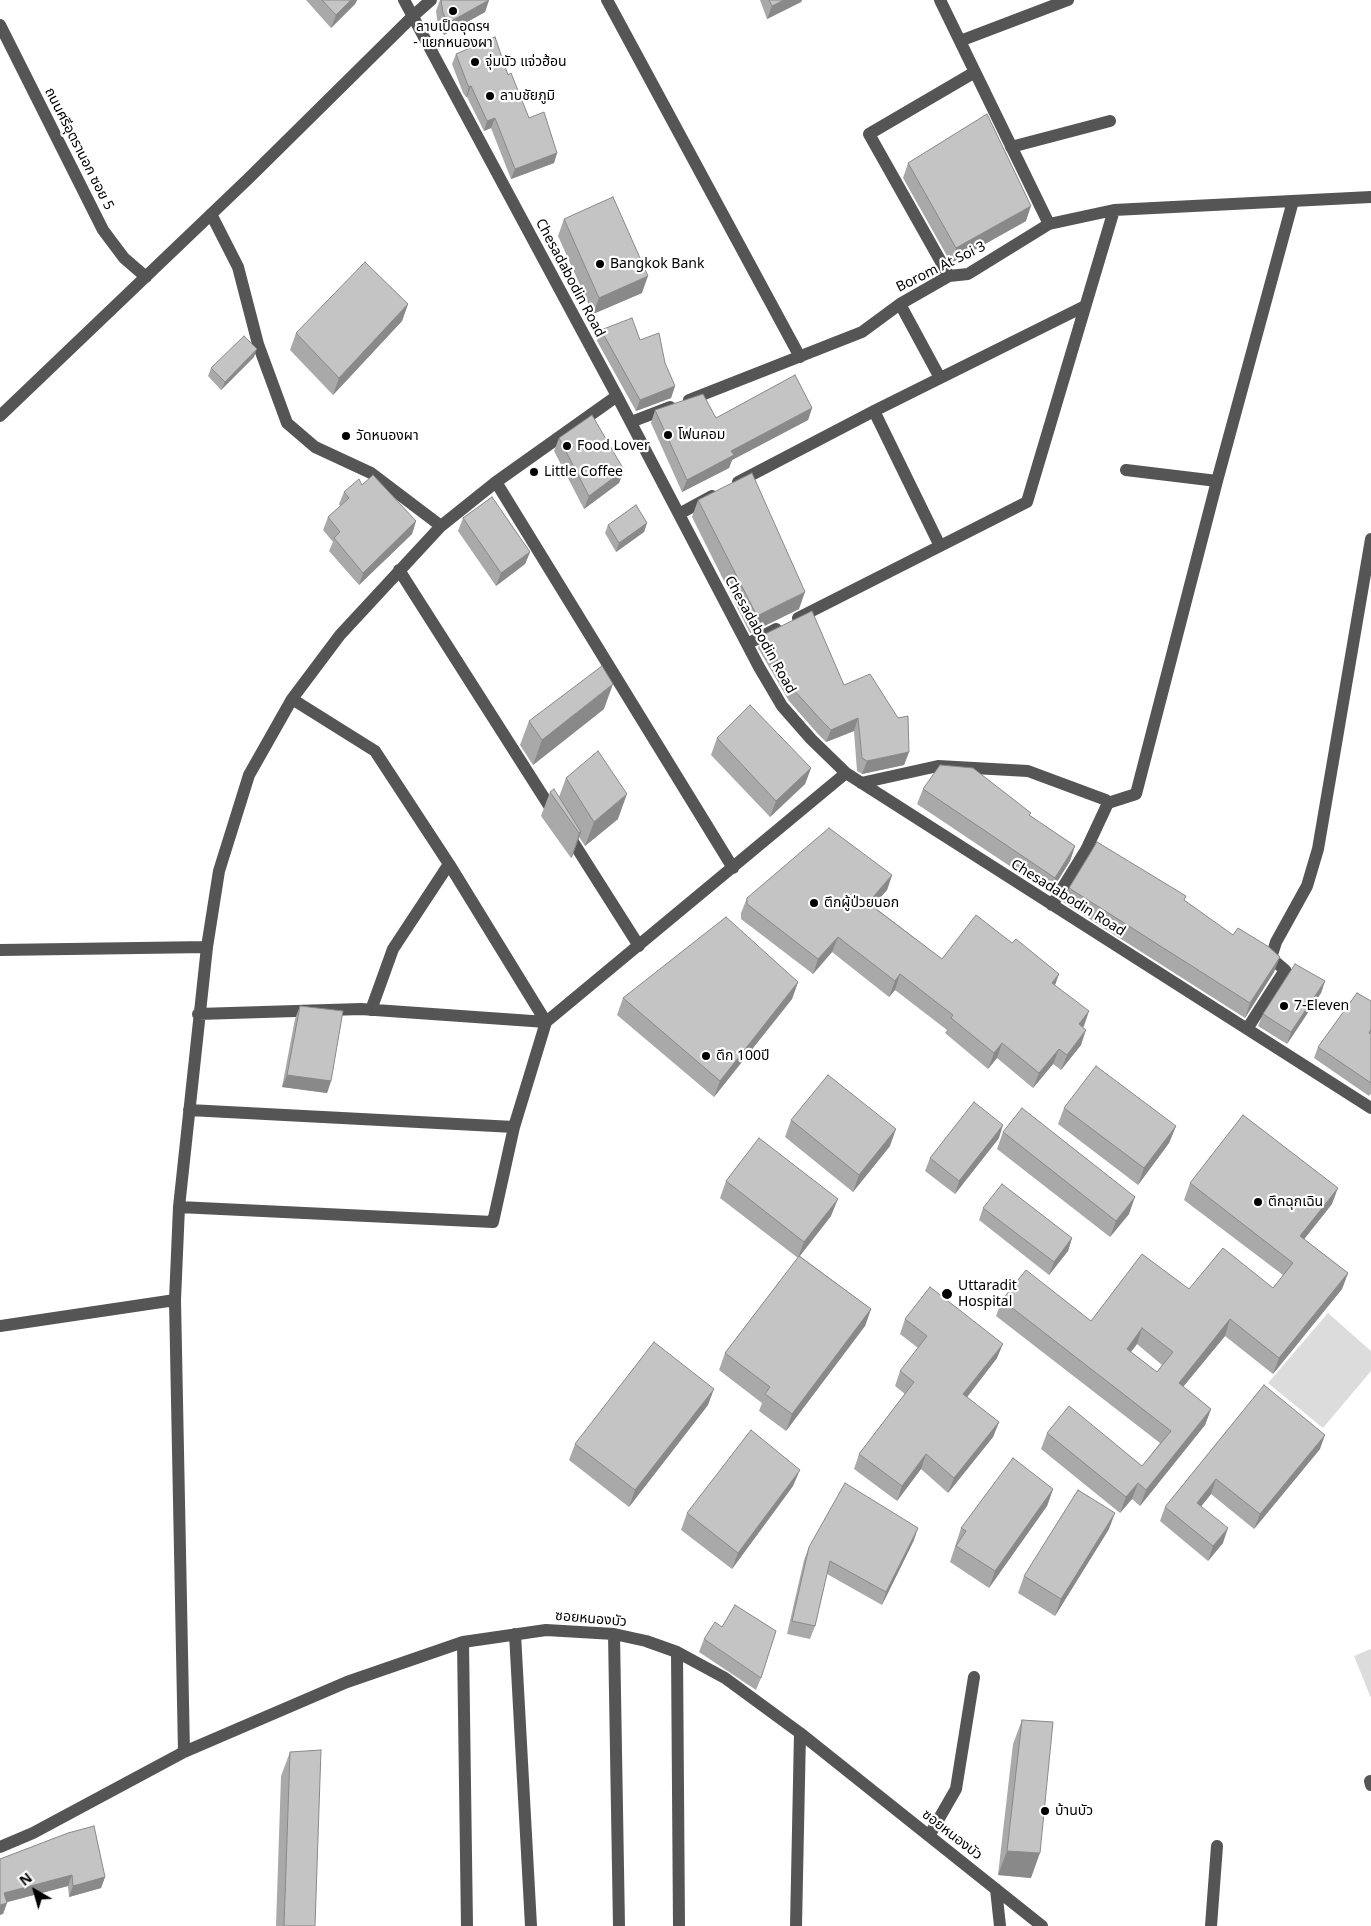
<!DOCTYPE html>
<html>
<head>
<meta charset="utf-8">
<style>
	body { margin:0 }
	#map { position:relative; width:1371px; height:1926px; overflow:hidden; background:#fff; font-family:"Noto Sans",sans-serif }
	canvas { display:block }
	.north { position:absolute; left:10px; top:1866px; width:50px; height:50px; -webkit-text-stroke:4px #fff; paint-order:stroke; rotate:322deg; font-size:14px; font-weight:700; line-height:20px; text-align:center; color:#000 }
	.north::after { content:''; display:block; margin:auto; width:18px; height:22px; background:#000; clip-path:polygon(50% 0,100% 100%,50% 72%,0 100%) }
</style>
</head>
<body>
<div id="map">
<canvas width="1371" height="1926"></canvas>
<div class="north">N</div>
</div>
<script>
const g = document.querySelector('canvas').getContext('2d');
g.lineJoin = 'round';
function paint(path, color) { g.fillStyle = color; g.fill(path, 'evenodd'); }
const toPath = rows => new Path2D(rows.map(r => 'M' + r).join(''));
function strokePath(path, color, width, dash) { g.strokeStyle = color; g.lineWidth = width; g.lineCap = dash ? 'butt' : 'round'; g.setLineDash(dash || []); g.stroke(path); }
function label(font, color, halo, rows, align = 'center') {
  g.font = font + ' "Noto Sans","Noto Sans Thai",sans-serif'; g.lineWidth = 4.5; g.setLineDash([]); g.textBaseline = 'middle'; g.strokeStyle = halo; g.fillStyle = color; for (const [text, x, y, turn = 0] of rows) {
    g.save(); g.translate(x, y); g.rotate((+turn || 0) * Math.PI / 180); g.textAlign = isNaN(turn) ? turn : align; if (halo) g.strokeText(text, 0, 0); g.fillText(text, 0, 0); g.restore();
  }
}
paint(toPath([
	[1328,1313,1371,1351,1371,1371,1323,1428,1268,1383],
	[1371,1649,1371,1698,1354,1656]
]), '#dcdcdc');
strokePath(toPath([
	[404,0,617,396,759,667,782,706,811,739,846,773,1371,1108],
	[607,0,800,357],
	[940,0,1049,224],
	[0,25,103,230,124,258,146,277],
	[960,41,1068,0],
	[1011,147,1110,121],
	[211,214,238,267,258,344,287,423,315,447,371,473,441,526],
	[949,276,869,134,975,72],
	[900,304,940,378],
	[689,400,862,332,900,304,949,276,968,274,1049,224,1114,210,1371,197],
	[874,411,940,546],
	[0,416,249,178,413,16,431,0],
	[631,422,670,407],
	[1126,470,1217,481],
	[496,482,733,868],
	[738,482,874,411,1085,306],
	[679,514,712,496],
	[399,570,555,815],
	[798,618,1027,502,1114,210],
	[747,644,776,629],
	[292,699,375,751,449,864,546,1022],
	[861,783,938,766,1028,771,1106,800,1108,803,1136,794,1217,481,1293,201],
	[568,834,639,946],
	[1052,905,1086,850,1108,803],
	[0,950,207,947],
	[371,1010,393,949,449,864],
	[198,1014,361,1009,546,1022],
	[1247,1029,1285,970,1271,958,1276,942,1307,886,1318,849,1371,539],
	[189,1110,514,1127],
	[179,1207,493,1222,514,1127,546,1022,846,773],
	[0,1326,175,1300],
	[515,1634,531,1926],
	[614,1634,619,1926],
	[463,1642,467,1926],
	[677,1652,679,1926],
	[184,1752,175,1300,179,1207,207,947,219,871,249,775,292,699,340,635,441,526,496,482,617,396],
	[1370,1781,1371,1785],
	[929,1836,956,1789,974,1677],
	[0,1847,33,1833,184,1752,347,1682,463,1642,546,1630,614,1634,646,1641,677,1652,725,1678,800,1733,1042,1926],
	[996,1889,1000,1926],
	[796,1926,800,1733],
	[1211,1926,1217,1846]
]), '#555', 12);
paint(toPath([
	[306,0,357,0,355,4,331,28],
	[440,0,489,0,485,12,444,35,438,26,436,11],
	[760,0,802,0,801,2,767,19],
	[456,54,508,75,529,118,557,153,554,163,511,179,491,128,484,131,467,97,466,97,463,93,452,64],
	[908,163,1026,221,951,263,903,178],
	[564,219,642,293,593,314,558,236],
	[408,304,402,321,333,395,290,350,296,333],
	[601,330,665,363,675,386,671,398,636,411,597,341],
	[254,357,221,390,208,376,211,368],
	[812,408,808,420,732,460,729,468,682,492,651,423,655,410,716,418],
	[559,438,624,470,619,483,584,509,554,451],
	[362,485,416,521,412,534,359,585,329,551,333,542,323,530,328,517,340,506,339,504,344,492],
	[698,500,799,609,750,633,692,517],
	[463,518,530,552,525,564,496,586,458,531],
	[647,523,644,532,616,552,605,533,608,525],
	[763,635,844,685,909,752,904,765,862,774,857,771,854,731,826,742,817,733,789,701,758,648],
	[604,709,533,765,520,745,529,721],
	[717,738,811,768,805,784,770,817,711,755],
	[566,778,618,819,585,846,579,837,572,857,571,858,541,816,550,792,559,797],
	[923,789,1030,816,1075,846,1070,861,1050,893,917,804],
	[892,875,887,890,873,906,942,959,1012,943,1059,974,1055,985,1083,1027,1081,1045,1061,1070,1053,1064,1033,1088,997,1058,988,1069,945,1033,947,1030,895,990,889,997,832,952,813,974,741,919,741,913,747,898],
	[1069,888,1184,901,1274,972,1245,1018,1063,902],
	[1325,981,1321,993,1287,1044,1258,1026,1263,1014],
	[798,982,792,999,714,1097,617,1015,623,998],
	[1371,1001,1371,1095,1370,1094,1369,1096,1314,1058,1318,1047],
	[300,1006,331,1081,327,1093,282,1087,295,1019],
	[1064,1108,1176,1126,1169,1143,1138,1185,1058,1124],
	[791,1120,890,1146,853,1192,785,1137],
	[1003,1132,1129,1214,1110,1237,997,1149],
	[999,1138,955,1194,925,1171,930,1158],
	[726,1181,831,1216,800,1256,871,1309,865,1326,786,1431,759,1411,762,1403,719,1370,725,1353,798,1258,720,1198],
	[1190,1183,1332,1204,1304,1239,1348,1273,1342,1289,1273,1374,1225,1336,1183,1387,1211,1409,1205,1425,1140,1506,1132,1499,1120,1513,1041,1449,1047,1433,1142,1466,1160,1443,996,1316,1002,1300,1091,1321,1189,1289,1273,1288,1283,1275,1184,1200],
	[1137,1344,1162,1365,1157,1372,1131,1352],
	[983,1208,1072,1238,1068,1251,1049,1275,979,1220],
	[905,1319,997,1358,967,1397,999,1422,993,1437,948,1493,921,1469,897,1501,854,1469,859,1454,905,1394,895,1386,900,1371,918,1348,900,1334],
	[1264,1385,1320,1449,1254,1529,1211,1494,1201,1506,1223,1543,1208,1561,1160,1521,1165,1507],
	[708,1405,629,1507,569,1460,575,1444],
	[793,1486,732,1569,681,1530,687,1513],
	[1053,1489,1047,1506,989,1588,950,1562,961,1528],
	[1109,1529,1055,1616,1018,1593,1024,1576],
	[914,1540,882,1605,827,1574,815,1626,810,1639,787,1634,804,1560,809,1547],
	[704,1639,761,1678,756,1690,699,1652],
	[1022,1720,1031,1878,998,1875,1013,1744],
	[290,1752,315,1926,276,1926,281,1776],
	[0,1859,105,1877,101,1888,69,1897,68,1886,7,1902,3,1914]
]), '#a9a9a9');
paint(toPath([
	[351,0,357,0,355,4,331,28,336,15],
	[489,0,485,12,444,35,448,23],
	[784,0,802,0,801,2,767,19,772,6],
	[471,86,467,97,466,97,469,87],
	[495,118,491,128,484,131,487,121],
	[557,153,554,163,511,179,515,169],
	[1031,206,1026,221,951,263,956,248],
	[648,276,642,293,593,314,599,298],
	[408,304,402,321,333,395,339,378],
	[257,349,254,357,221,390,225,382],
	[675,386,671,398,636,411,640,400],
	[812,408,808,420,732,460,729,468,682,492,687,480,731,451],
	[624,470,619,483,584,509,589,496],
	[416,521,412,534,359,585,363,573],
	[647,523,644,532,616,552,619,543],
	[530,552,525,564,496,586,501,573],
	[805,592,799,609,750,633,757,616],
	[613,684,604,709,533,765,542,740],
	[858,718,854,731,826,742,831,730],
	[909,752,904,765,862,774,867,761],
	[811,768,805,784,770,817,776,801],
	[627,794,618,819,585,846,594,822],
	[581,832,572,857,571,858,579,833],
	[1075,846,1070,861,1050,893,1055,878],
	[892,875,887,890,862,918,868,903],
	[838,937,832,952,813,974,818,959],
	[1280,957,1274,972,1245,1018,1250,1003],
	[900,974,895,990,889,997,895,981],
	[1059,974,1053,990,1052,983],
	[1325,981,1321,993,1287,1044,1291,1032],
	[798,982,792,999,714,1097,720,1081],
	[1089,1011,1084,1026,1074,1039,1079,1024],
	[1086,1030,1081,1045,1061,1070,1067,1055],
	[1002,1043,997,1058,988,1069,994,1053],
	[1059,1049,1053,1064,1033,1088,1039,1073],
	[287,1075,331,1081,327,1093,282,1087],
	[1003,1125,999,1138,955,1194,959,1181],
	[1176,1126,1169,1143,1138,1185,1144,1168],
	[896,1129,890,1146,853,1192,859,1175],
	[1338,1188,1332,1204,1294,1252,1300,1236],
	[1135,1197,1129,1214,1110,1237,1116,1221],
	[838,1199,831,1216,798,1258,804,1242],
	[1072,1238,1068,1251,1049,1275,1054,1262],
	[1348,1273,1342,1289,1273,1374,1279,1358],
	[871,1309,865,1326,786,1431,792,1414],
	[1230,1319,1225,1336,1173,1399,1179,1383],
	[1142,1328,1137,1344,1121,1365,1127,1349],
	[1003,1344,997,1358,958,1409,963,1394],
	[714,1389,708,1405,629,1507,635,1490],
	[1211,1409,1205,1425,1140,1506,1146,1490],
	[999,1422,993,1437,948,1493,954,1478],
	[1325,1435,1320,1449,1254,1529,1260,1514],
	[926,1454,921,1469,897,1501,902,1486],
	[800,1470,793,1486,732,1569,738,1553],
	[1216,1479,1211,1494,1192,1518,1197,1503],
	[1138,1483,1132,1499,1120,1513,1126,1497],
	[1053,1489,1047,1506,989,1588,995,1571],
	[1115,1513,1109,1529,1055,1616,1061,1599],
	[918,1528,914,1540,882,1605,886,1592],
	[1228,1528,1223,1543,1208,1561,1213,1546],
	[1007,1851,1040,1853,1031,1878,998,1875],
	[72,1875,68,1886,0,1904,4,1893],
	[105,1877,101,1888,69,1897,73,1886],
	[7,1903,3,1914,0,1915,0,1905]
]), '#898989');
const building = toPath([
	[322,0,351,0,336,15,322,0],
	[441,0,489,0,448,23,443,13,441,0],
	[769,0,784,0,772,6,769,0],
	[495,37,508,75,511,73,529,118,544,112,557,153,515,169,495,118,487,121,471,86,469,87,467,83,456,54,495,37],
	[987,114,1031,206,956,248,908,163,987,114],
	[613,197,648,276,599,298,564,219,613,197],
	[365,262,408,304,339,378,296,333,365,262],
	[632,318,640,340,659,333,665,363,675,386,640,400,601,330,632,318],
	[244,336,257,349,225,382,211,368,244,336],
	[795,375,812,408,731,451,734,455,687,480,655,410,703,394,716,418,795,375],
	[592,415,624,470,589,496,559,438,592,415],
	[752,473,805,592,757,616,698,500,752,473],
	[373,475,416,521,363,573,334,538,340,532,328,517,349,498,344,492,359,479,362,485,373,475],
	[492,497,530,552,501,573,463,518,492,497],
	[636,505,647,523,619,543,608,525,636,505],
	[812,611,844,685,870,674,898,718,908,716,909,752,867,761,862,758,858,718,831,730,822,721,793,689,763,635,812,611],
	[602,666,613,684,542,740,529,721,602,666],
	[750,705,811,768,776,801,717,738,750,705],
	[598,751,627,794,594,822,566,778,598,751],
	[940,765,973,768,1031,813,1029,815,1075,846,1055,878,923,789,940,765],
	[554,789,581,832,579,833,550,792,554,789],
	[829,828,892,875,868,903,942,959,976,915,1012,943,1016,939,1059,974,1052,983,1089,1011,1079,1024,1086,1030,1067,1055,1059,1049,1039,1073,1002,1043,994,1053,951,1018,953,1015,900,974,895,981,838,937,818,959,747,904,747,898,829,828],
	[1097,842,1186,896,1184,900,1233,935,1238,928,1269,947,1280,957,1250,1003,1069,888,1097,842],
	[726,917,798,982,720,1081,623,998,726,917],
	[1295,964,1325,981,1291,1032,1263,1014,1295,964],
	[1357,993,1371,1001,1371,1029,1369,1033,1371,1034,1371,1083,1318,1047,1357,993],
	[300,1006,343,1011,331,1081,287,1075,300,1006],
	[1096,1066,1176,1126,1144,1168,1064,1108,1096,1066],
	[828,1075,896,1129,859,1175,791,1120,828,1075],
	[974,1102,1003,1125,959,1181,930,1158,974,1102],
	[1022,1108,1135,1197,1116,1221,1003,1132,1022,1108],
	[1243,1115,1338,1188,1300,1236,1348,1273,1279,1358,1230,1319,1179,1383,1211,1409,1146,1490,1138,1483,1126,1497,1047,1433,1069,1406,1142,1466,1171,1431,1002,1300,1026,1270,1091,1321,1142,1254,1189,1289,1223,1248,1273,1288,1293,1263,1190,1183,1243,1115],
	[1142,1328,1173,1352,1157,1372,1127,1349,1142,1328],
	[759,1138,838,1199,804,1242,726,1181,759,1138],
	[1002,1184,1072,1238,1054,1262,983,1208,1002,1184],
	[799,1256,871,1309,792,1414,765,1394,770,1387,725,1353,799,1256],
	[930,1287,1003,1344,963,1394,999,1422,954,1478,926,1454,902,1486,859,1454,914,1382,900,1371,927,1336,905,1319,930,1287],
	[654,1342,714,1389,635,1490,575,1444,654,1342],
	[1264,1385,1325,1435,1260,1514,1216,1479,1197,1503,1228,1528,1213,1546,1165,1507,1264,1385],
	[751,1430,800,1470,738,1553,687,1513,751,1430],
	[1013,1458,1053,1489,995,1571,956,1546,966,1531,961,1528,1013,1458],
	[845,1483,918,1528,886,1592,830,1561,815,1626,792,1621,809,1547,845,1483],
	[1078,1490,1115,1513,1061,1599,1024,1576,1078,1490],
	[735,1605,776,1631,761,1678,704,1639,715,1622,722,1627,735,1605],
	[1022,1720,1053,1722,1040,1853,1007,1851,1022,1720],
	[321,1750,315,1926,284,1926,290,1752,321,1750],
	[94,1826,105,1877,73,1886,72,1875,4,1893,7,1903,0,1905,0,1859,68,1833,94,1826]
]);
paint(building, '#c4c4c4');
strokePath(building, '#898989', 1);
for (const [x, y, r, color] of [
	[453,11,5,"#000"],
	[475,62,5,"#000"],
	[490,96,5,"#000"],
	[600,264,5,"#000"],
	[668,435,5,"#000"],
	[346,436,5,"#000"],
	[567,446,5,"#000"],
	[534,472,5,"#000"],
	[814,903,5,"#000"],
	[1284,1006,5,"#000"],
	[706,1056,5,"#000"],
	[1258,1202,5,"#000"],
	[947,1294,6,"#000"],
	[1045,1811,5,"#000"]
]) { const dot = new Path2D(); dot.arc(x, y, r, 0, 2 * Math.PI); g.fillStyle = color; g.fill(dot); strokePath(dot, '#fff', 2); }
label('14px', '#000', '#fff', [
	["ลาบเป็ดอุดรฯ",453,27,"center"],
	["- แยกหนองผา",453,43,"center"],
	["จุ่มนัว แจ่วฮ้อน",485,62],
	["ลาบชัยภูมิ",500,96],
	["Bangkok Bank",610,264],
	["โฟนคอม",678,435],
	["วัดหนองผา",356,436],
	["Food Lover",577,446],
	["Little Coffee",544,472],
	["ตึกผู้ป่วยนอก",824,903],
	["7-Eleven",1294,1006],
	["ตึก 100ปี",716,1056],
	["ตึกฉุกเฉิน",1268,1202],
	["Uttaradit",958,1286],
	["Hospital",958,1302],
	["บ้านบัว",1055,1811]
], 'left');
label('14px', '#000', '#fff', [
	["ถนนศรีอุตรานอก ซอย 5",79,149,63],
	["Borom At Soi 3",941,267,-26],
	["Chesadabodin Road",570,278,62],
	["Chesadabodin Road",760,635,61],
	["Chesadabodin Road",1068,898,32],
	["ซอยหนองบัว",591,1619,5],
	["ซอยหนองบัว",952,1835,38]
]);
</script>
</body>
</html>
